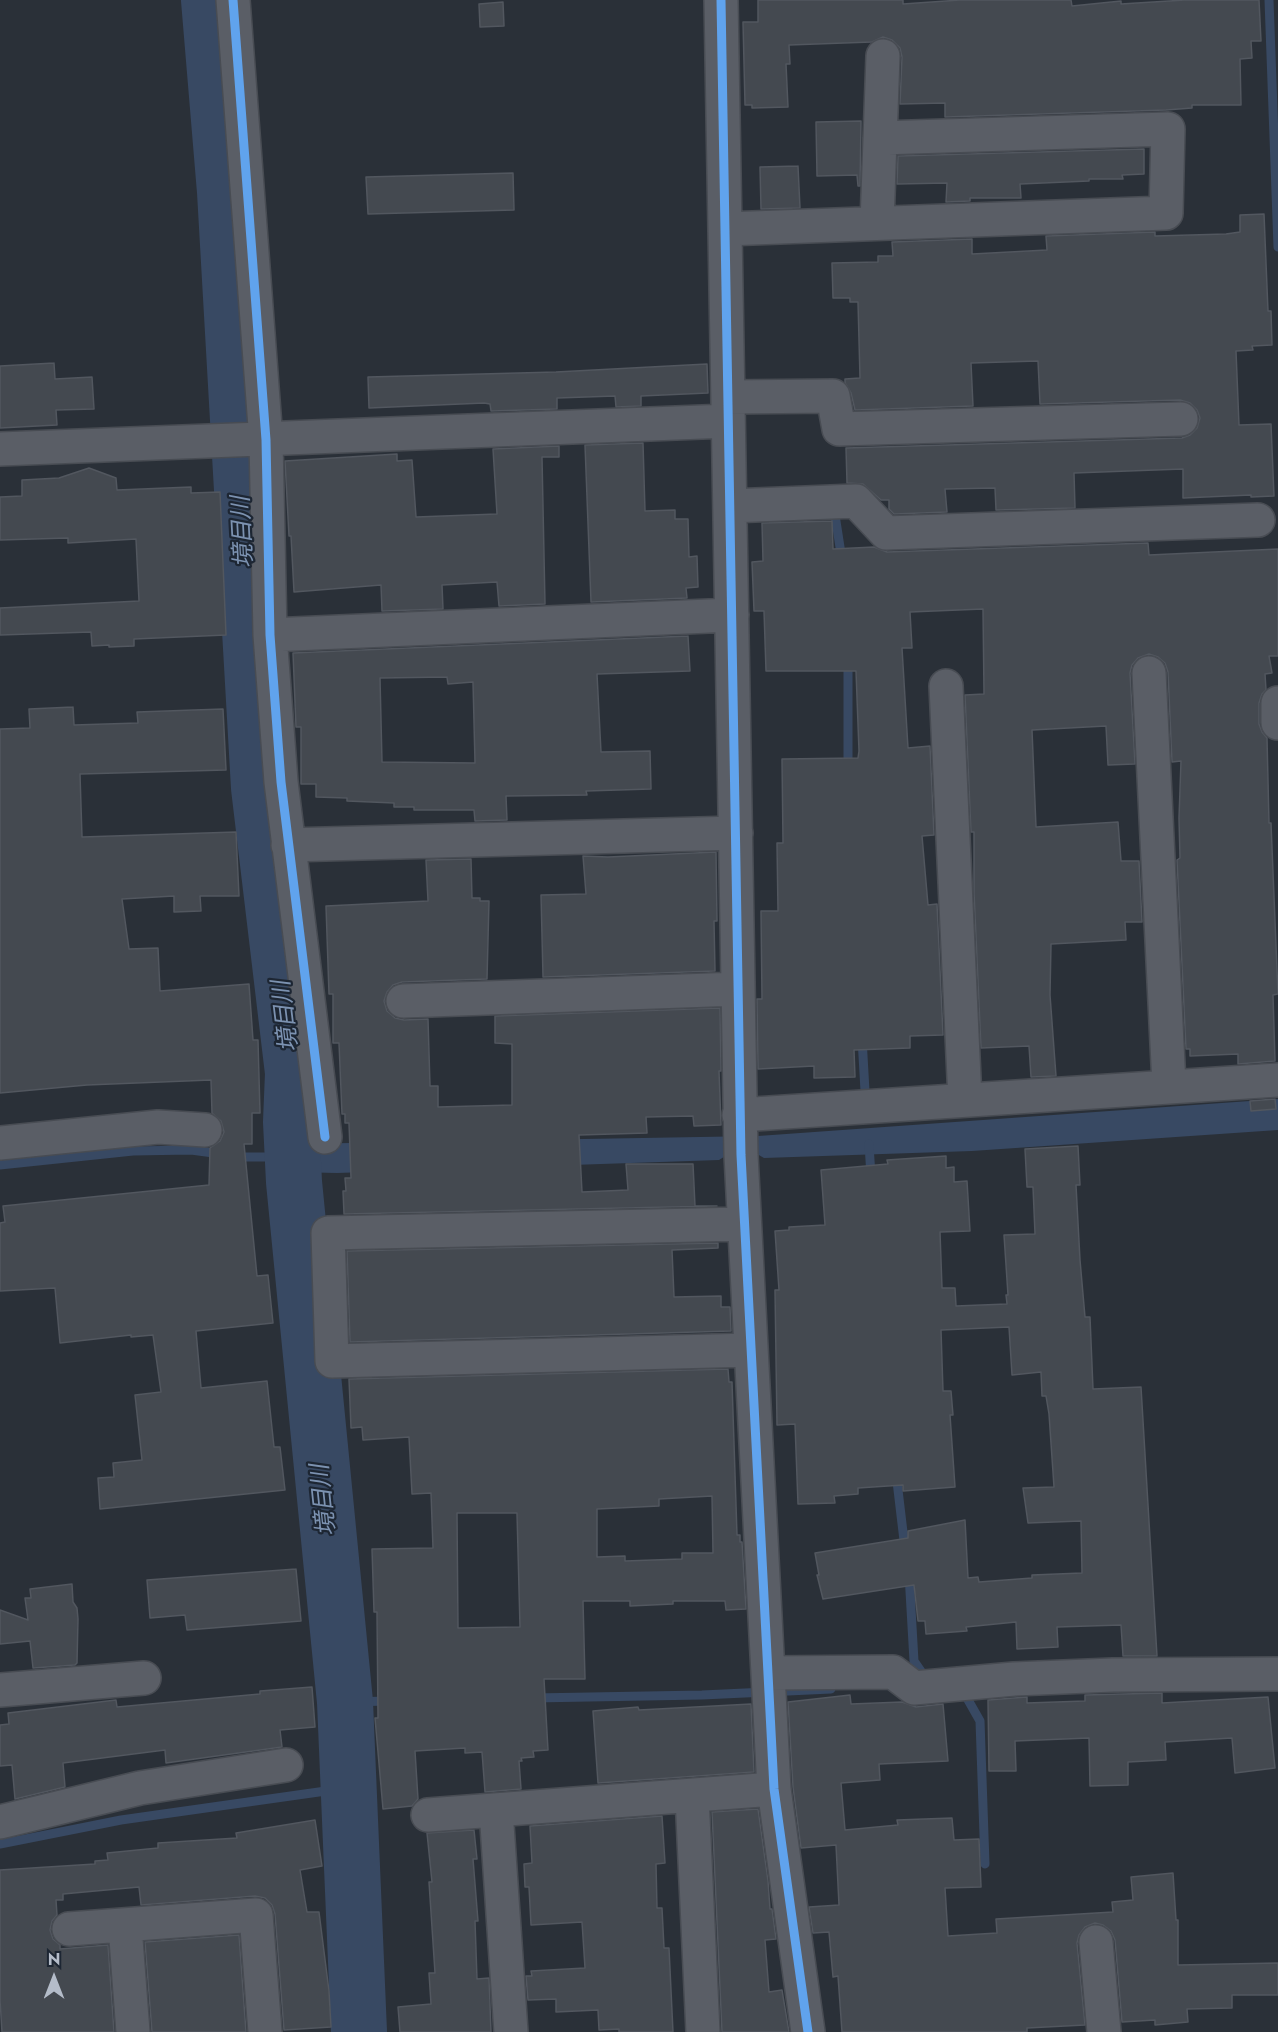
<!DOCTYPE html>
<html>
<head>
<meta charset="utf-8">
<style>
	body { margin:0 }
	#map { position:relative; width:1278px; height:2032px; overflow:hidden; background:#2a3038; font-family:Jost,sans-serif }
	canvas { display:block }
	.north { position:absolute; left:24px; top:1948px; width:60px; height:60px; -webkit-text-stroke:4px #1d2633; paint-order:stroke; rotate:0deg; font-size:16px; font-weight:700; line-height:24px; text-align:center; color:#b4bcc9 }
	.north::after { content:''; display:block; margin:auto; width:21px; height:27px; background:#b4bcc9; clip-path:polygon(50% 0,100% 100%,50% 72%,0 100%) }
</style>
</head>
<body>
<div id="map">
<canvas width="1278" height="2032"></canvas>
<div class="north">N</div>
</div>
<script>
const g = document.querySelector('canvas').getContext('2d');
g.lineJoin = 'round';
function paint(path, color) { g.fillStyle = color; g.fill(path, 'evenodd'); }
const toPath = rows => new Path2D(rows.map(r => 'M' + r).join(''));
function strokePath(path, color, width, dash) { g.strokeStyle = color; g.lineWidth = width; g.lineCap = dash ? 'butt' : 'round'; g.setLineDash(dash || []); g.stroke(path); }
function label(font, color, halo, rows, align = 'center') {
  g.font = font + ' Jost,"Noto Sans JP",sans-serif'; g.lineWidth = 4.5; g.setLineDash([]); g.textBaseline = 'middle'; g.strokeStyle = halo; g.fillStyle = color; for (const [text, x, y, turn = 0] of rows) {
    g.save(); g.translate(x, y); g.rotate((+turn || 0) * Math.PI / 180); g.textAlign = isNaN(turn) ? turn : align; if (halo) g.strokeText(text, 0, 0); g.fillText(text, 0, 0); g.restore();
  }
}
paint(toPath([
	[1278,1099,1278,1130,972,1151,764,1158,757,1154,727,1155,719,1160,337,1173,293,1172,292,1144,758,1136]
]), '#384963');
strokePath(toPath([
	[1269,0,1278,247],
	[835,515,842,560],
	[848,770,848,661],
	[862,1038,865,1091],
	[869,1144,871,1176],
	[235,1157,305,1157],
	[0,1165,133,1151,191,1150,221,1154],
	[896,1473,905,1549],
	[909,1574,914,1661,923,1674],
	[963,1691,980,1721,985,1864],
	[533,1698,702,1695,831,1689],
	[345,1702,390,1701],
	[0,1844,121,1820,347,1788]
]), '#384963', 9);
strokePath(toPath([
	[209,0,225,192,259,788,293,1073,291,1122,294,1182,345,1702,359,2032]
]), '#384963', 56);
const building = toPath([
	[758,0,903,0,903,4,960,0,1071,0,1072,6,1121,1,1121,4,1185,0,1259,0,1261,41,1251,41,1252,58,1240,59,1241,105,1192,105,1192,108,1166,110,945,117,945,103,900,104,902,57,900,48,892,40,883,37,872,42,789,45,790,64,786,64,788,107,752,108,752,105,745,105,743,22,758,22,758,0],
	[503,2,504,26,480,27,479,4,503,2],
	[861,121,860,186,858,186,857,175,817,176,816,122,861,121],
	[1144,149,1144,174,1122,175,1123,179,1089,179,1089,181,1020,184,1021,198,970,198,970,201,946,202,947,183,897,184,898,156,1144,149],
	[798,166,800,208,761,209,760,167,798,166],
	[513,173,514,210,368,214,366,177,513,173],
	[1264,214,1268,311,1271,311,1272,345,1252,346,1253,350,1236,351,1239,425,1271,424,1274,496,1251,497,1251,495,1183,498,1183,469,1074,473,1075,508,996,510,995,488,945,489,947,512,894,514,889,509,889,500,881,500,863,484,847,483,846,448,1182,438,1190,435,1197,428,1200,418,1197,410,1190,403,1180,400,1040,404,1038,361,971,363,973,406,855,410,851,393,845,383,845,379,860,378,858,302,850,302,850,298,833,298,832,263,878,262,878,256,893,256,892,242,972,239,972,254,1047,250,1046,236,1155,232,1155,236,1226,234,1240,232,1240,215,1264,214],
	[54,363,55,379,92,377,94,409,56,410,57,425,0,428,0,366,54,363],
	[707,364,708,393,641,396,641,406,616,407,615,396,557,398,557,409,491,411,490,404,484,403,369,408,368,377,556,372,707,364],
	[643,443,645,511,675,510,675,519,688,519,689,557,697,556,698,587,686,588,687,598,591,602,585,445,643,443],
	[559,446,559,457,542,457,545,604,499,606,497,582,442,585,443,609,382,611,381,585,294,592,291,536,289,536,285,461,397,454,397,461,412,460,416,517,497,514,493,449,559,446],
	[89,468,116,478,117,490,191,487,191,493,220,492,226,635,134,639,134,646,109,647,109,645,92,646,91,632,0,635,0,608,139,601,136,539,68,543,68,538,0,540,0,497,22,496,22,480,59,478,89,468],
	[832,521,833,549,874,547,887,552,1148,543,1149,555,1278,549,1278,656,1269,656,1272,673,1265,674,1266,690,1262,694,1259,703,1259,724,1262,732,1267,738,1269,823,1271,823,1278,994,1273,995,1275,1061,1238,1064,1238,1054,1190,1056,1190,1049,1186,1049,1177,860,1180,858,1179,818,1181,761,1172,762,1168,672,1165,663,1158,657,1149,654,1138,658,1132,665,1130,673,1135,764,1108,765,1106,726,1032,730,1036,827,1118,822,1121,861,1139,861,1142,922,1125,922,1126,940,1051,944,1050,995,1056,1076,1031,1077,1029,1046,981,1048,974,892,974,832,971,832,965,695,984,694,983,609,910,612,912,648,902,648,908,748,930,746,934,835,922,836,928,905,937,904,943,1035,910,1036,910,1048,854,1050,855,1077,814,1078,814,1066,758,1069,757,999,762,999,761,911,778,911,777,843,783,843,782,759,858,758,859,751,856,671,766,671,764,611,754,611,752,562,763,561,762,523,832,521],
	[688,636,690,671,597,674,601,752,650,751,651,789,586,791,587,795,506,796,507,820,475,821,474,810,414,810,414,807,394,807,394,803,347,801,347,798,316,797,316,784,301,784,301,727,296,727,293,653,688,636],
	[447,677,448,684,473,682,475,763,382,762,380,678,447,677],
	[73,707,74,725,138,723,137,712,223,709,226,770,80,774,82,837,236,832,239,896,200,896,201,911,174,912,174,896,122,899,129,949,158,948,160,991,249,984,253,1040,258,1040,260,1113,252,1113,252,1144,244,1144,257,1276,268,1275,273,1323,196,1331,201,1388,267,1381,274,1447,280,1447,285,1490,100,1509,98,1478,114,1477,113,1463,142,1460,135,1395,161,1392,153,1335,131,1337,131,1335,60,1343,55,1288,0,1291,0,1223,5,1222,3,1206,209,1185,210,1148,220,1141,224,1132,221,1121,212,1113,211,1080,87,1085,0,1093,0,729,30,728,29,709,73,707],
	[716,852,717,921,714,921,715,971,543,977,541,895,586,894,583,856,608,857,716,852],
	[471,859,472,898,480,898,480,901,489,901,487,979,402,982,393,985,387,992,384,1001,387,1011,395,1018,404,1020,428,1019,430,1086,438,1086,438,1107,512,1105,512,1044,495,1043,495,1016,720,1008,721,1071,719,1071,721,1125,694,1126,693,1116,646,1117,647,1133,579,1135,582,1192,628,1190,626,1164,693,1164,695,1206,717,1206,344,1214,343,1191,346,1191,345,1178,351,1178,349,1123,345,1123,345,1114,342,1114,339,1043,333,1043,333,994,329,994,326,906,428,901,426,860,471,859],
	[1275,1099,1276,1109,1251,1111,1250,1101,1275,1099],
	[1078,1146,1080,1185,1076,1185,1080,1260,1085,1317,1090,1317,1093,1389,1141,1387,1157,1656,1123,1656,1121,1625,1057,1627,1058,1647,1017,1649,1016,1622,966,1627,967,1631,926,1634,925,1621,918,1621,914,1585,823,1599,817,1575,819,1575,815,1553,908,1538,908,1531,965,1520,968,1578,978,1577,979,1582,1032,1578,1032,1575,1082,1573,1081,1521,1028,1523,1023,1488,1054,1487,1049,1414,1046,1396,1042,1396,1041,1372,1012,1375,1009,1327,941,1330,943,1391,951,1391,953,1415,950,1415,955,1487,903,1491,903,1485,858,1488,858,1494,834,1496,835,1503,798,1504,795,1424,777,1425,775,1290,779,1290,775,1231,789,1230,789,1227,825,1225,821,1170,888,1164,887,1160,946,1156,946,1168,954,1167,954,1182,967,1181,970,1231,940,1232,942,1288,955,1288,956,1306,1007,1304,1006,1295,1008,1295,1004,1235,1035,1234,1033,1187,1027,1187,1025,1149,1078,1146],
	[718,1243,718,1248,672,1250,674,1297,721,1296,721,1307,730,1307,731,1331,350,1342,347,1251,718,1243],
	[728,1369,729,1382,732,1382,737,1535,740,1535,740,1542,742,1542,746,1609,726,1610,725,1601,673,1601,673,1604,630,1606,630,1601,583,1601,585,1679,544,1679,548,1750,533,1751,534,1757,521,1758,522,1761,519,1761,521,1789,485,1792,482,1752,465,1753,465,1748,415,1751,418,1799,412,1806,383,1809,375,1718,378,1718,377,1612,374,1612,372,1549,433,1548,431,1493,412,1494,409,1437,363,1440,362,1427,351,1428,349,1379,728,1369],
	[712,1496,713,1553,682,1553,682,1559,625,1561,625,1556,597,1557,597,1509,659,1506,659,1499,712,1496],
	[457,1513,517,1513,520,1627,458,1628,457,1513],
	[296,1569,301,1621,187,1630,185,1615,150,1618,147,1580,296,1569],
	[72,1584,73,1602,77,1608,78,1619,77,1663,75,1665,33,1668,30,1641,0,1644,0,1610,28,1620,25,1598,31,1598,30,1589,72,1584],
	[312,1687,315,1727,280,1730,282,1747,166,1763,165,1750,63,1763,65,1787,15,1799,12,1765,0,1766,0,1725,9,1724,8,1713,116,1700,117,1707,260,1694,260,1691,312,1687],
	[1162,1693,1162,1703,1268,1697,1275,1768,1235,1773,1232,1738,1165,1742,1166,1760,1128,1762,1128,1785,1090,1786,1089,1738,1015,1741,1016,1771,989,1771,988,1700,1027,1697,1027,1703,1085,1701,1085,1695,1162,1693],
	[850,1695,851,1704,902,1702,916,1707,943,1704,948,1761,879,1764,880,1780,841,1783,845,1830,898,1825,897,1820,952,1818,954,1840,979,1839,981,1887,945,1888,948,1936,997,1933,996,1919,1113,1912,1112,1902,1133,1900,1131,1877,1173,1873,1176,1920,1178,1920,1178,1965,1278,1963,1278,1995,1232,1995,1232,2008,1187,2009,1188,2022,1155,2025,1155,2020,1122,2022,1115,1940,1111,1931,1103,1925,1095,1923,1085,1927,1079,1935,1077,1943,1085,2025,1027,2028,1027,2032,842,2032,838,1976,833,1977,829,1932,813,1933,809,1907,839,1905,836,1845,801,1848,793,1787,788,1702,850,1695],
	[751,1704,754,1772,598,1783,593,1711,638,1707,639,1710,751,1704],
	[758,1809,768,1881,770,1909,772,1909,776,1939,765,1940,769,1992,782,1990,789,2032,722,2032,712,1812,758,1809],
	[662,1816,665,1863,656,1864,657,1908,662,1908,664,1948,669,1948,673,2032,619,2032,619,2029,599,2030,598,2010,556,2012,556,1999,528,2000,526,1976,532,1976,531,1971,585,1968,582,1922,531,1925,529,1887,525,1887,524,1864,532,1863,530,1826,662,1816],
	[315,1820,322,1866,300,1870,307,1912,319,1912,329,1991,331,2027,284,2030,275,1914,272,1905,265,1898,255,1896,141,1905,139,1887,63,1894,63,1900,56,1900,57,1915,52,1921,50,1930,53,1939,60,1945,60,1949,108,1945,114,2032,2,2032,0,2000,0,1870,95,1864,95,1861,108,1860,107,1853,158,1848,158,1843,237,1838,236,1833,315,1820],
	[474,1830,477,1859,473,1859,478,1921,475,1921,477,1979,489,1978,491,2032,400,2032,398,2007,431,2004,429,1973,435,1973,429,1882,432,1882,427,1833,474,1830],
	[239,1935,246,2032,152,2032,145,1942,239,1935]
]);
paint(building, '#444950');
strokePath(building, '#52575f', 1.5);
const minor = toPath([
	[233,0,266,440,270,635,281,782,325,1137],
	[721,0,741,1155,774,1789,808,2032],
	[877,223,883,56],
	[725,229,1166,213,1168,129,880,138],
	[728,397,833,396,839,429,1181,419],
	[0,449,728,421],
	[730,506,856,501,886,533,1258,520],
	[270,635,732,615],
	[1149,673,1169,1085],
	[946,686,965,1100],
	[1278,703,1278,723],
	[288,845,736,833],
	[403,1001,738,989],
	[739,1115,1278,1080],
	[0,1143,158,1127,205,1130],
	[744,1224,328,1233,332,1361,751,1350],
	[768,1673,893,1672,914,1688,1014,1679,1113,1675,1278,1674],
	[0,1690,144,1678],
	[692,1796,703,2032],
	[496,1810,511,2032],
	[428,1815,774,1789],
	[0,1822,140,1788,286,1765],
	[125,1926,133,2032],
	[69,1929,256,1915,265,2032],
	[1096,1942,1104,2032]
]);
strokePath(minor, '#484c53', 36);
strokePath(minor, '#5a5e66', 33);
strokePath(toPath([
	[233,0,266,440,270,635,281,782,325,1137],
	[721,0,741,1155,774,1789,808,2032]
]), '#60a3ed', 9);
label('italic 24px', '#7c92b1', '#1d2633', [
	["境目川",244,532,-93],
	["境目川",287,1016,-97],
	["境目川",325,1500,-96]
]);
</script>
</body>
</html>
